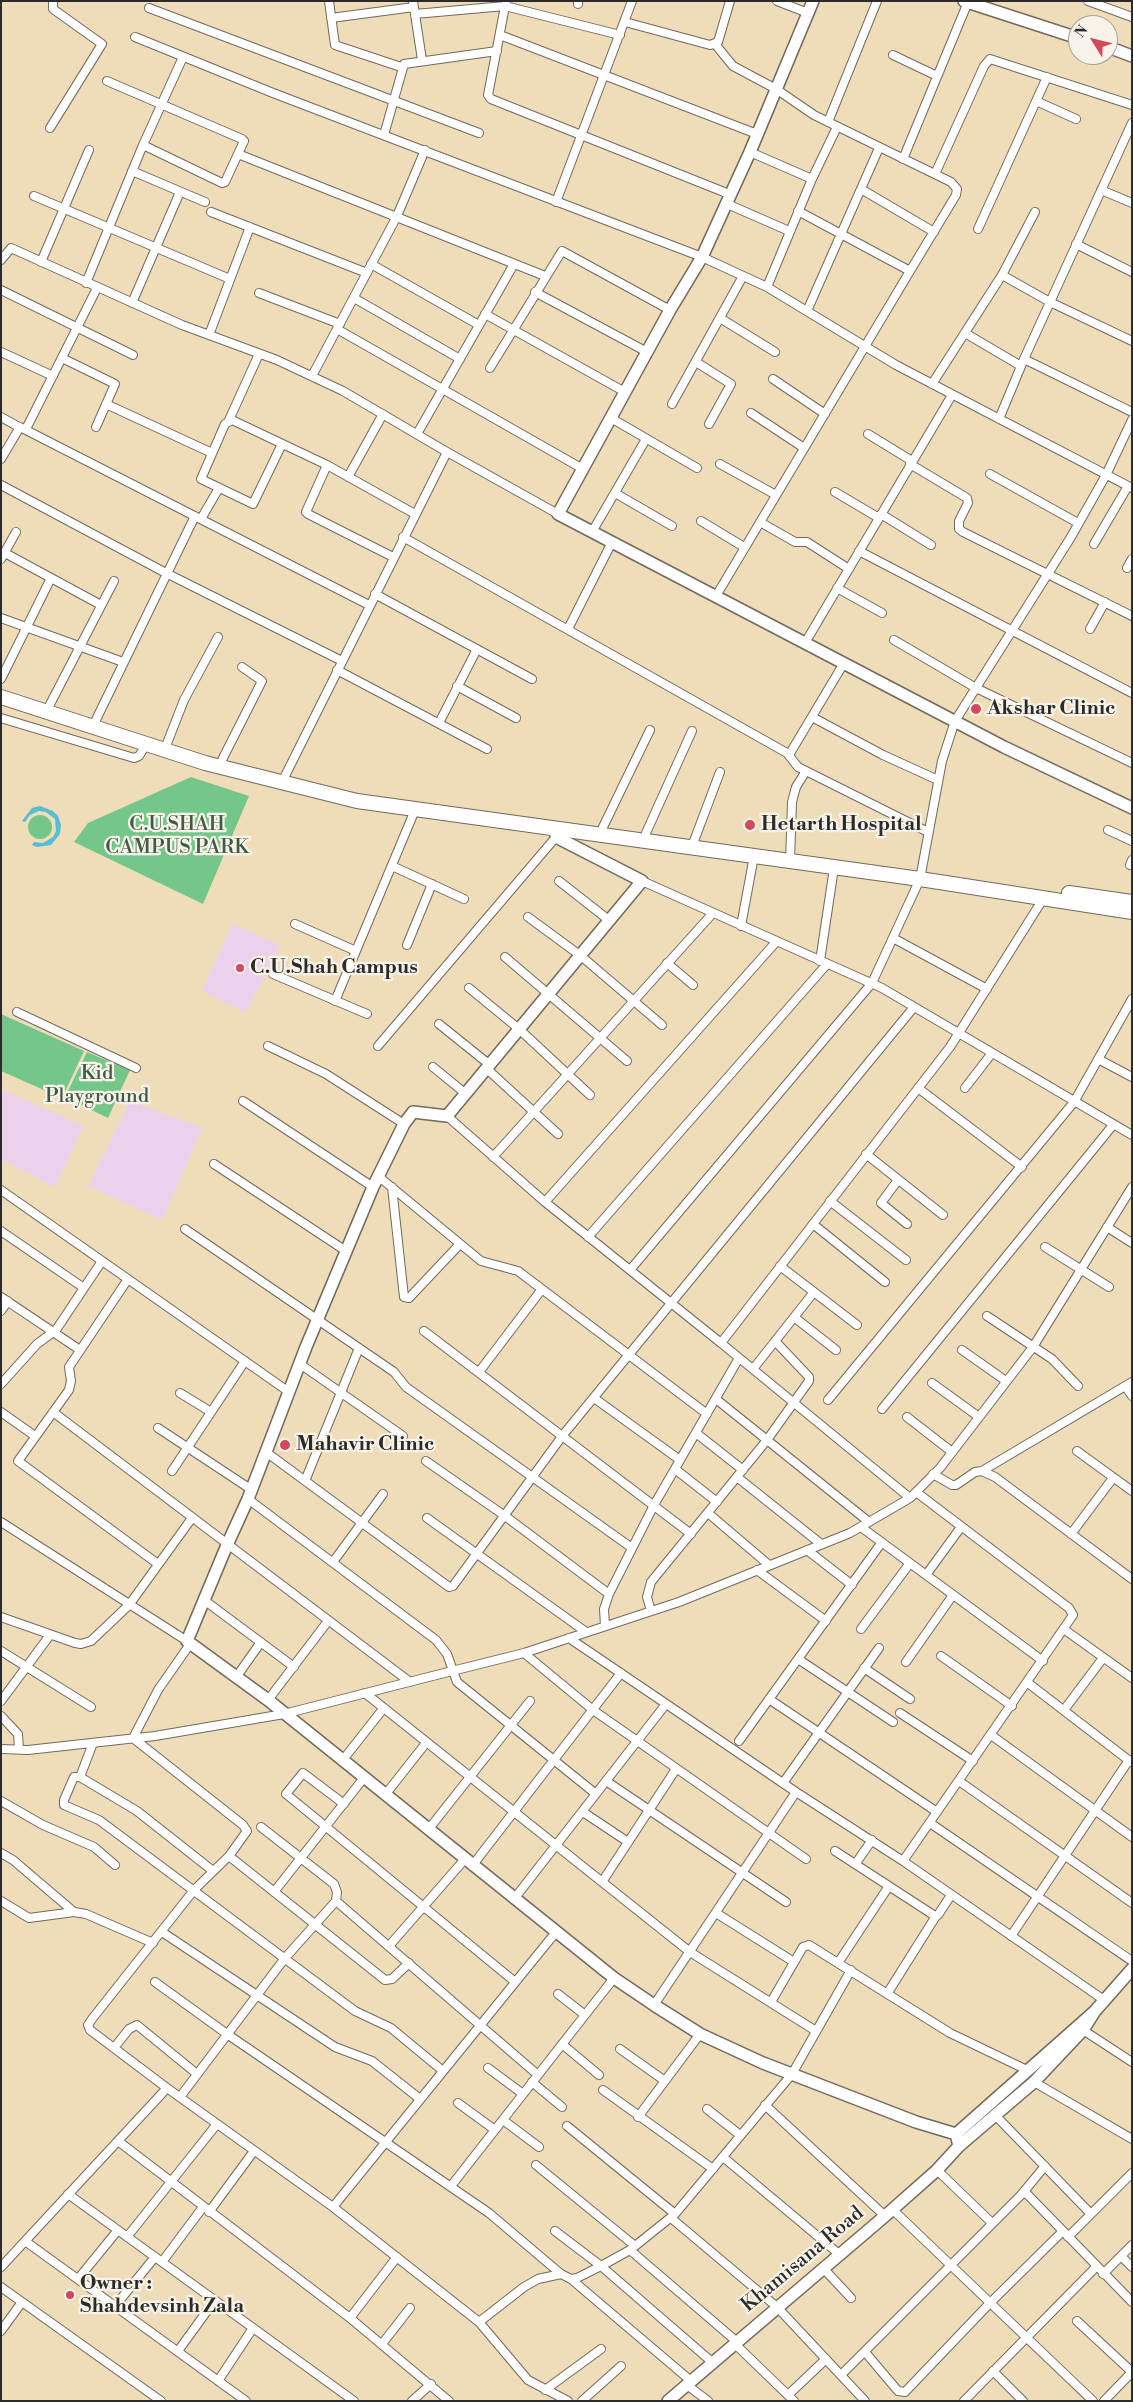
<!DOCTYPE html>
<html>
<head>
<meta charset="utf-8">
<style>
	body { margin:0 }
	#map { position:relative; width:1133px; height:2402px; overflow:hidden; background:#efddba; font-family:"Libre Bodoni",serif }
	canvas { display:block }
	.frame { position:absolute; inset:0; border:2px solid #2b2b2b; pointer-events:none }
	.north { position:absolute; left:1068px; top:15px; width:50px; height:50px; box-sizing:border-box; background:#f7f3e8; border:1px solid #a5a39c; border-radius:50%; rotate:306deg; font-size:14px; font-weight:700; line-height:20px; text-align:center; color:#2b2b2b }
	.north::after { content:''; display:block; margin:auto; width:18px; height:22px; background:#d1495b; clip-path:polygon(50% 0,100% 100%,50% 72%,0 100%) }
</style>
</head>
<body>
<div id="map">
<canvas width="1133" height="2402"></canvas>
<div class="frame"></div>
<div class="north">N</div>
</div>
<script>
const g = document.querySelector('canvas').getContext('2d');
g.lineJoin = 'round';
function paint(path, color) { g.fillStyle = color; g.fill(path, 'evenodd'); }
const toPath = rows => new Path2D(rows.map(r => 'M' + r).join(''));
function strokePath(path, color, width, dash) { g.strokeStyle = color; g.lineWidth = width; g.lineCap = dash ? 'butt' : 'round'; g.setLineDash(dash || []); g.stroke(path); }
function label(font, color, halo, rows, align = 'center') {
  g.font = font + ' "Libre Bodoni",serif'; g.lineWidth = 4.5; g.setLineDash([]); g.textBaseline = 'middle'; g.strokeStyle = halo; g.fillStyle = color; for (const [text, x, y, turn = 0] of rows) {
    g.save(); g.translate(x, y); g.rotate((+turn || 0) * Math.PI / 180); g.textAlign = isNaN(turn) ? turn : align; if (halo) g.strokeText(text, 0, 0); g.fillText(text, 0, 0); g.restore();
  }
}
paint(toPath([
	[232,924,280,945,246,1013,202,991],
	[1,1089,84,1126,55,1187,1,1159],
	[130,1101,203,1128,162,1220,88,1186]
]), '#ebd1eb');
paint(toPath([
	[191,777,249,796,203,904,74,842,88,823],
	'28 827a12 12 0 1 1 24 0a12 12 0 1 1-24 0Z',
	[1,1014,84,1051,62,1098,1,1071],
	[87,1052,130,1070,108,1118,65,1097]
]), '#75c789');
paint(toPath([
	[40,806,53,811,58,816,61,825,60,834,51,845,37,847,32,845,34,842,43,843,53,837,56,831,55,819,46,812,39,811,30,815,25,822,22,821,32,808]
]), '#56bed3');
const street = toPath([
	[329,1,335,45,401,67],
	[413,1,422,60],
	[506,1,488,95,491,99,729,194],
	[777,1,808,13],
	[1088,1,1132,17],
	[578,4,578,1],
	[149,8,479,133],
	[415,14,505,6,620,35],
	[331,18,414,7],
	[625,22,710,45,718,42,730,1],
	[500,35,757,134],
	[135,37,273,93,702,257,767,287,896,365,1132,488],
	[715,44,733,66,776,89,814,115,951,182,957,189,956,195,910,271,716,596],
	[893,55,937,76],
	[107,81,242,139,244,141,238,154,545,276],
	[1036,101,1076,119],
	[828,122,877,1],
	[50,128,102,44,53,9,53,1],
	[384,135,404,64,497,51],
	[143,145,222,183,225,182,238,154],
	[750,152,812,179],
	[903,159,968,2],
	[132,171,205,202],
	[935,174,984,66,990,59,1132,105],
	[861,189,934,232],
	[1101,190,1132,203],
	[34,196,230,279],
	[556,202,632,1],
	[725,203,789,231],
	[798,211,910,271],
	[211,212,367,273],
	[978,229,1047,77],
	[1076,244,1132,272],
	[1,260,11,248,182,325,277,360,343,391,447,452],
	[41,262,89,150],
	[371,264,479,325],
	[1002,275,1050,302,1132,341],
	[86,283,143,145,183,57],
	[767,287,812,179,837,127],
	[1,290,133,355],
	[535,292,647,352],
	[259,293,340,324],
	[354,298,460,359],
	[132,303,180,192],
	[807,311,879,148],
	[485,314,625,392],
	[720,318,775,352],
	[337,329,583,469],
	[965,333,1021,366],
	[209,335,250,227],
	[1,352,53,376],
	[62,358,115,384,96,427],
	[1024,359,1132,412],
	[696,362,731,384,709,424],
	[490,368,562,251,670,310],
	[312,376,397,216,425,150],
	[773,379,825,414],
	[932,384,1002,275,1035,212],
	[106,404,212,453],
	[672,404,743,276],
	[751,413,804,448],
	[1,417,19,427],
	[611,418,697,468],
	[999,419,1024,359,1132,123],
	[229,420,259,354],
	[26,429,97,288],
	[417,434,514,264],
	[868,434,912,461],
	[282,444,253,504,201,479,225,424,232,420,327,465,415,514],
	[1,459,20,427,369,605],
	[720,464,776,495],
	[910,464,967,498,968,503,959,521,959,529,963,532,1132,616],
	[327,465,306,512,308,514,393,557],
	[990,474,1078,523],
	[348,477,383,414],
	[1,485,166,573,342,661],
	[835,492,879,518],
	[615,493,672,526],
	[881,514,931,545],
	[201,519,219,488],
	[701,521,744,547],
	[760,522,795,542,807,542,849,569],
	[592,532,646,439],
	[403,537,787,753,798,767,928,832],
	[1094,544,1128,486],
	[859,551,1132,693],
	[5,553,101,605],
	[1,559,16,532],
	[1127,568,1132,559],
	[837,588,882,613],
	[375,594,532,679],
	[1,618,123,662],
	[568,629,612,542],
	[1090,629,1105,602],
	[894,640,976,688,1132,763],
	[805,643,952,395],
	[337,670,487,749],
	[1,679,51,578],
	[457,686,516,718],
	[46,712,114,581],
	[812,717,883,755,938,780],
	[1,718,134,758,139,756,147,743],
	[439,723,477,649],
	[92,728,195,516],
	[166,746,184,700,218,637],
	[789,755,844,663],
	[222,760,262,681,242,667],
	[281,784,447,452,558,514],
	[603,827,650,730],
	[1108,830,1132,841],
	[646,833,692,731],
	[694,841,720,772],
	[790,861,792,802,796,787,806,771],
	[1130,865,1132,860],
	[392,866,464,899],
	[559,881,610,921],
	[642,881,882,988,1132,1135],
	[528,917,581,956,662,1025],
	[295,924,356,951],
	[741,926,754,856],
	[893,938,987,989],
	[407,945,432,884],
	[505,957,627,1061],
	[820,961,834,868],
	[667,963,693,985],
	[273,974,367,1014],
	[469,988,519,1029,590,1095],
	[335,1001,415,810],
	[17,1012,136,1068],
	[439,1024,490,1065],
	[268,1046,326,1074,404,1124],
	[378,1046,556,837],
	[1098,1059,1132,1077],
	[433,1067,466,1094],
	[487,1069,558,1134],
	[918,1088,1022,1167],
	[965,1088,992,1053],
	[243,1101,373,1187],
	[447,1116,545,1202,721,1343,950,1047,1043,899],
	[866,1154,943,1215],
	[493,1157,713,913],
	[214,1164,346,1251],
	[378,1176,481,1261,518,1271,707,1414],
	[898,1180,881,1203,907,1224],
	[392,1187,404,1297,409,1298,460,1244],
	[1,1190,289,1392],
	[830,1201,906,1260],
	[545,1202,776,942],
	[813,1224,885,1282],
	[1107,1227,1132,1243],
	[185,1229,394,1372,406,1387,632,1548],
	[1,1231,84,1288],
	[588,1237,827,964],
	[1045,1247,1109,1287],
	[780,1266,857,1325],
	[630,1270,872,983,920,879,942,761,955,721,1071,537,1106,475,1132,420],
	[128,1279,69,1367,71,1381,69,1390,18,1461,158,1564],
	[1,1297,80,1350],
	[1,1311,8,1301],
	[987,1316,1052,1359,1078,1386],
	[794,1317,836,1350],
	[424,1331,691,1534],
	[721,1343,910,1498],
	[962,1350,1006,1381],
	[300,1364,403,1436],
	[753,1369,814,1292],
	[479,1372,542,1289],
	[932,1383,979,1417],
	[1,1384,37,1344,56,1330,102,1261],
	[1125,1386,1132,1396],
	[180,1393,211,1412],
	[594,1398,680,1460],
	[716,1399,869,1522],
	[828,1400,1074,1102,1132,999],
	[882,1409,1113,1125],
	[1,1412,35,1436],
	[53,1412,410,1682],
	[907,1417,952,1452],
	[158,1428,252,1490],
	[696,1433,743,1470],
	[1077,1451,1132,1491],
	[266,1452,449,1587,453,1586,563,1435,914,1007],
	[426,1461,505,1516,609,1594],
	[675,1469,717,1502],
	[172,1471,245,1361],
	[982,1471,1132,1382],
	[933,1474,952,1485,956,1485,975,1472,982,1471,995,1477,1132,1579],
	[737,1477,821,1544],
	[305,1481,359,1348],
	[248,1499,436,1640,447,1654,457,1682,596,1794],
	[708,1513,769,1565],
	[427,1518,586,1632],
	[1,1522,187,1641],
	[861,1527,1043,1661],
	[1071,1534,1113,1478],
	[807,1550,852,1585],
	[333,1562,383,1494],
	[757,1570,826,1621],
	[926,1575,961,1527],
	[204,1600,294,1667],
	[651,1611,647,1597,651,1582,767,1440,809,1381,809,1377,775,1341],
	[1,1617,75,1643,81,1644,91,1641,129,1605,192,1518],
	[605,1626,604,1609,609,1594,654,1505,739,1358],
	[861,1629,910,1563],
	[1065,1630,1132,1678],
	[569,1638,796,1792,903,1861,1104,2000],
	[190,1644,158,1690,133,1738,243,1825,247,1831,229,1856,194,1890,92,2019,88,2025,90,2030,167,2088,333,2207,479,2322,528,2380,568,2401],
	[1,1651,91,1707],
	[524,1653,593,1710,806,1859],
	[941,1656,1012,1706],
	[798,1659,893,1722],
	[906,1662,953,1595],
	[864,1668,910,1699],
	[237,1676,261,1642],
	[1028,1683,1131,1762],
	[365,1693,690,1952,816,2031],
	[769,1699,937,1812],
	[268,1700,328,1621],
	[1,1701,50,1635],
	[1064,1710,1103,1658],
	[900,1713,973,1761],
	[1,1716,18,1734,19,1749],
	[991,1735,1132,1837],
	[739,1741,882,1542],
	[1,1749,28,1750,155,1736,284,1714,452,1671,524,1653,679,1602,850,1533,910,1498,940,1468,1033,1347,1132,1187],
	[342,1761,383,1709],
	[80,1777,93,1743],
	[606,1781,786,1902],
	[959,1781,1132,1903],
	[783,1783,879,1648],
	[385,1795,426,1743],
	[1,1801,43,1825,94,1847,115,1865],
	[344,1804,303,1773,286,1794,514,1981],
	[583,1812,628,1842],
	[930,1823,1132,1961],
	[428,1830,530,1701],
	[835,1851,935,1916,938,1915,951,1895],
	[1,1853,13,1860,74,1912],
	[229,1856,385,1980,392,1979,409,1963],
	[903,1861,1073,1615,1069,1608,916,1492],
	[856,1863,872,1840],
	[472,1866,621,1673],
	[213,1871,137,1811,80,1777,74,1777,64,1800,64,1805,99,1820,355,2011,391,2028,443,2071],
	[602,1882,676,1769],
	[274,1892,363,1779],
	[514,1899,666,1704],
	[1,1901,29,1918,74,1912,86,1914,153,1943],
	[336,1901,538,2075],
	[716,1913,794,1962],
	[162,1932,335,2047,372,2061,420,2099],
	[1011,1936,1129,1760],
	[389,1946,465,1859],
	[838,1963,889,1886],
	[155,1982,227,2034,489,2213,561,2274],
	[558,1994,585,2015],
	[887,1994,936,1916],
	[771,2002,803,1947,809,1945,950,2033,1027,2070],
	[654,2005,796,1792],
	[1083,2030,1132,2062],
	[562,2044,599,2075],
	[114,2048,129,2029,137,2025,197,2074],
	[620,2049,665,2081],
	[488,2068,523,2094],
	[532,2082,562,2107],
	[1034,2082,1132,2139],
	[603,2090,713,2169],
	[180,2097,285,1958,336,1901,337,1892,334,1884,261,1827],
	[458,2103,495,2130],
	[765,2105,885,2216],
	[707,2109,740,2135],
	[996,2116,1091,2214],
	[638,2117,700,2034],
	[503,2120,539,2147],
	[567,2126,675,2214],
	[118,2141,350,2318,449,2401],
	[723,2157,839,2254],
	[536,2165,635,2246],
	[937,2170,992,2223],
	[451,2186,614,1978],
	[68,2194,354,2401],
	[1021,2195,1045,2166],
	[333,2207,556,1932],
	[892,2209,1093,2401],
	[209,2212,254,2151],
	[671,2218,777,2307,865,2401],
	[555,2231,601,2266,712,2362],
	[127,2237,217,2124],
	[1068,2237,1132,2173],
	[25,2241,246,2401],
	[630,2250,736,2341],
	[1121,2256,1132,2267],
	[162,2262,203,2207],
	[1,2267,167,2088],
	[823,2268,851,2298],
	[1103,2274,1132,2245],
	[78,2279,118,2230],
	[571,2279,691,2381],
	[1,2287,161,2401],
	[115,2306,155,2257],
	[350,2318,397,2257],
	[1077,2321,1132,2372],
	[479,2322,524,2287,538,2279,561,2274,571,2279,577,2278,601,2266,630,2250,675,2214,792,2074,851,1970],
	[1,2331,22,2302],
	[734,2343,794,2401],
	[382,2344,410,2308],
	[178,2351,215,2300],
	[865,2352,898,2391,905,2392,990,2303,1062,2232],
	[993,2371,1023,2401],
	[841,2375,1023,2193,1027,2194,1132,2302],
	[218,2381,253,2328],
	[687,2385,708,2401],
	[545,2390,601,2349],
	[788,2395,826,2359],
	[412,2401,431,2384],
	[582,2401,621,2366],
	[964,2401,1096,2267],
	[1104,2401,1132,2372]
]);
const secondary = toPath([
	[813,1,750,152,702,257,670,310,558,514,1004,747,1132,808],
	[964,1,1078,38],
	[1108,47,1132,56],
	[560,830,556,835,558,838,642,881,447,1116,413,1112,404,1124,373,1187,306,1347,248,1499,227,1545,187,1641,268,1700,614,1978,654,2005,700,2034,763,2063,916,2122,956,2134,959,2146],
	[956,2134,1095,2011,1132,1969],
	[668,2401,885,2216,937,2170,959,2146,1034,2082,1083,2030,1095,2011]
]);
const highway = toPath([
	[1,697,205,763,357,801,920,879,1132,912],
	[1069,893,1132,902]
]);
strokePath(street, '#70695d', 10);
strokePath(secondary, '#70695d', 14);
strokePath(highway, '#70695d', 16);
strokePath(street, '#fff', 8);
strokePath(secondary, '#fff', 11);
strokePath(highway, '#fff', 14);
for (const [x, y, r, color] of [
	[976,709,6,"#d1495b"],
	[750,825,6,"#d1495b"],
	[240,968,5,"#d1495b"],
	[285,1445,6,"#d1495b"],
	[70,2295,5,"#d1495b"]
]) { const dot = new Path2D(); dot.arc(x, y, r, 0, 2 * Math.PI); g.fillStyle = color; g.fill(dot); strokePath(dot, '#f7f3e8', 2); }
label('bold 20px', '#2b2b2b', '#f7f3e8', [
	["Akshar Clinic",987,709],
	["Hetarth Hospital",761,825],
	["C.U.Shah Campus",250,968],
	["Mahavir Clinic",296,1445],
	["Owner :",80,2284],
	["Shahdevsinh Zala",80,2307]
], 'left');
label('20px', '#415a47', '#f7f3e8', [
	["C.U.SHAH",177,825],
	["CAMPUS PARK",177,848],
	["Kid",97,1074],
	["Playground",97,1097]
]);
label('20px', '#2b2b2b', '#f7f3e8', [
	["Khamisana Road",803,2260,-40]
]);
</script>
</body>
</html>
